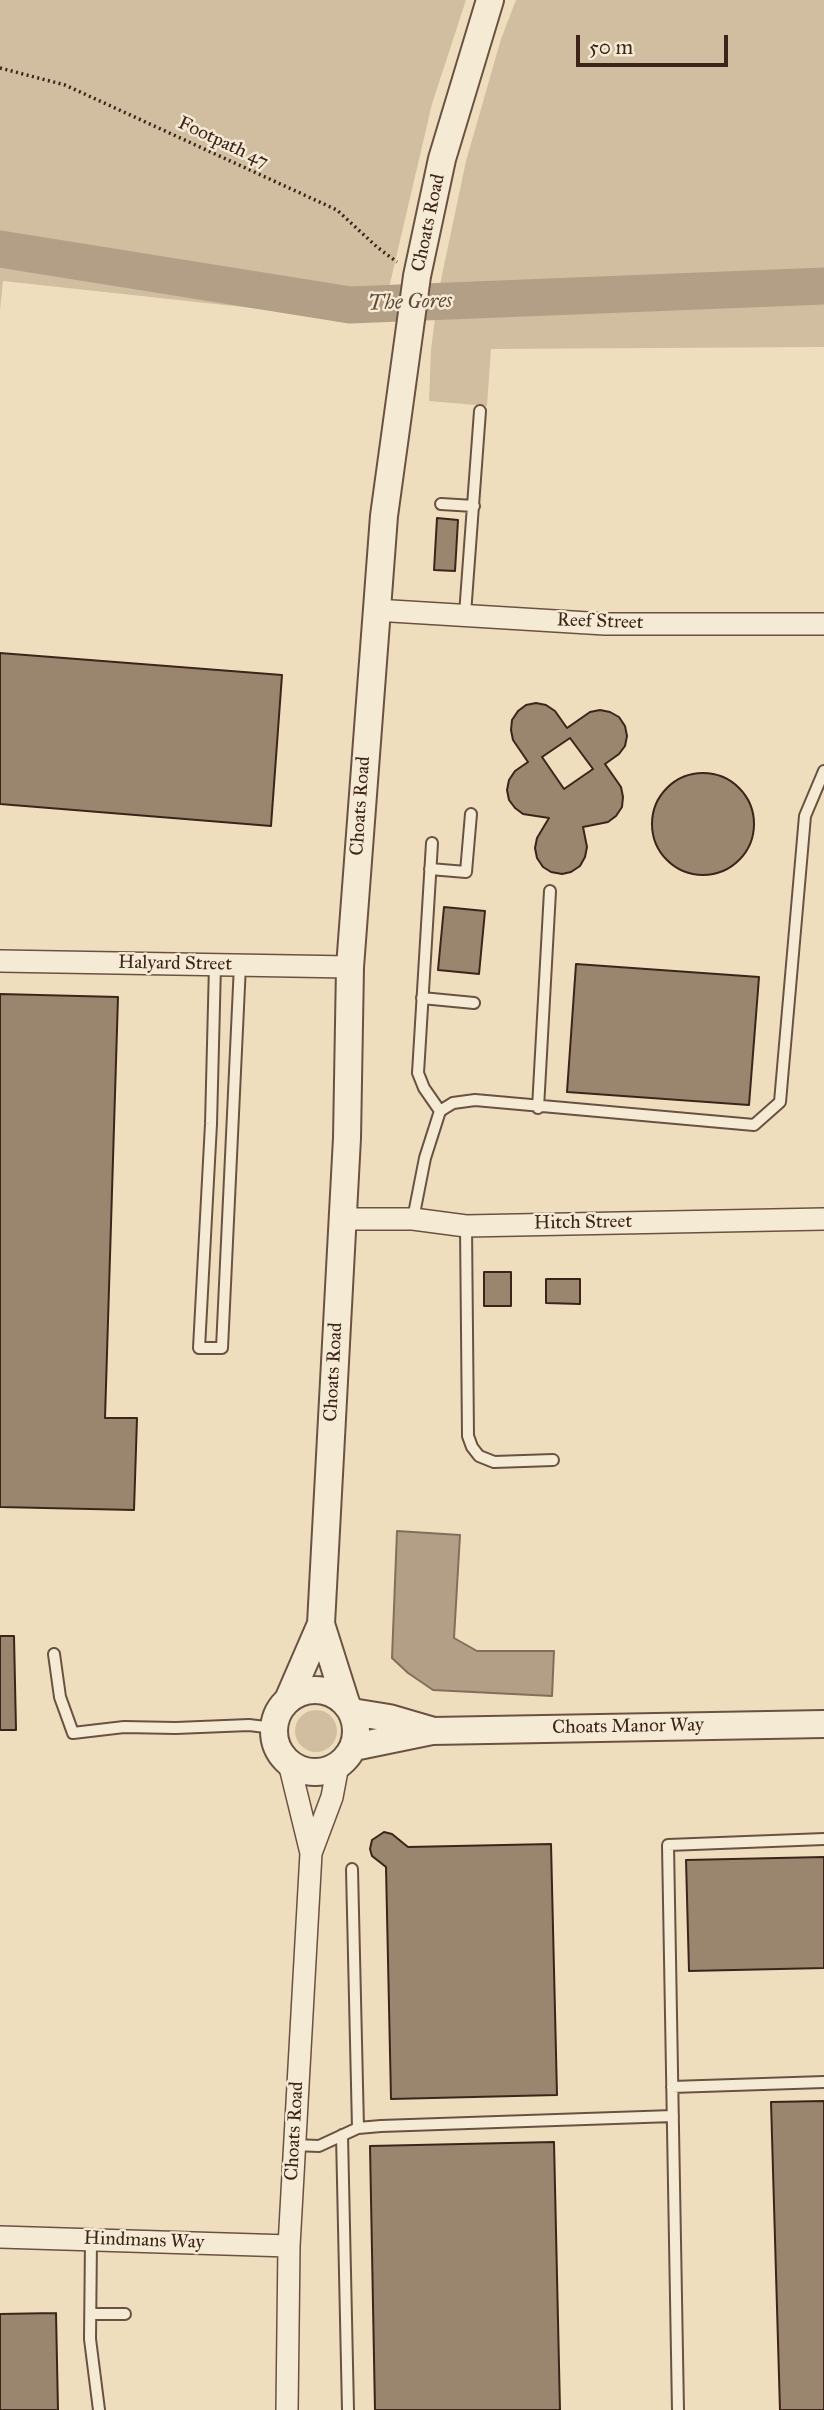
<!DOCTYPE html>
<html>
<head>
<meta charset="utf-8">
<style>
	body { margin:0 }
	#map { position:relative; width:824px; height:2410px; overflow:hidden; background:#efdebd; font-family:"IM FELL Great Primer",serif }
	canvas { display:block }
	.scale { position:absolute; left:576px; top:35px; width:152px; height:32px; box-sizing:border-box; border:4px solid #3d241a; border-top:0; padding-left:9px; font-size:21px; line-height:24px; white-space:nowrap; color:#3d241a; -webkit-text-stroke:5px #f5ead4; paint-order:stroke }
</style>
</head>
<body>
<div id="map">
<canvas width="824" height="2410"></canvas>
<div class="scale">50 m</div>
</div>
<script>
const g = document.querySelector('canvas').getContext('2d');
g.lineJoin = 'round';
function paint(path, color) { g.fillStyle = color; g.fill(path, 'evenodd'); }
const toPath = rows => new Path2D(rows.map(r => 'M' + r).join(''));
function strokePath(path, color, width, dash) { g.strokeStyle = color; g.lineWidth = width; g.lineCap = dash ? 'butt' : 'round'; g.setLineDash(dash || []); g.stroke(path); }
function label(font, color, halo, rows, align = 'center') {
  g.font = font + ' "IM FELL Great Primer",serif'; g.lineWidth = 5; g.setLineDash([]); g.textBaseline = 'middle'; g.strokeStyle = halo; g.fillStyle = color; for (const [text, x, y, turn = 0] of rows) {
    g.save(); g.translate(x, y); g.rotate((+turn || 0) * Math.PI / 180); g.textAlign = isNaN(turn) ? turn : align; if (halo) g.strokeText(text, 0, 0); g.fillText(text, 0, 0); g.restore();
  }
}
paint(toPath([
	[0,0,466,0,432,104,381,322,3,281,0,310],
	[516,0,824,0,824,347,491,349,487,406,429,401,431,350,438,294,466,161,501,39],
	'295 1731a21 21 0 1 1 42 0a21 21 0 1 1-42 0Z'
]), '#d1bea1');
const water = toPath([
	[397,1531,460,1535,454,1638,477,1651,554,1651,552,1696,433,1690,408,1673,392,1658,397,1531]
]);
paint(water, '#b29f86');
strokePath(water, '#836e5b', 2);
strokePath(toPath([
	[0,249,350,305,824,286]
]), '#b29f86', 37);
const building = toPath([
	[437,518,458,520,455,571,434,570,437,518],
	[0,653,282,675,271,826,0,804,0,653],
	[536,703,546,705,555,711,567,728,590,712,600,710,610,712,619,717,625,726,627,736,625,746,619,754,605,764,621,787,623,797,622,807,616,816,608,822,583,827,587,847,585,857,580,866,571,872,562,874,551,872,543,867,537,858,535,848,537,838,549,818,523,814,515,808,509,800,507,790,509,780,515,771,528,762,513,740,511,730,512,720,518,711,526,705,536,703],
	[570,738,593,769,564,789,542,757,570,738],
	'652 824a51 51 0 1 1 102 0a51 51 0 1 1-102 0Z',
	[444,907,485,911,479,974,438,970,444,907],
	[576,964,759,977,749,1105,567,1092,576,964],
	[0,994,118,997,105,1418,137,1418,134,1510,0,1507,0,994],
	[484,1272,511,1272,511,1306,484,1306,484,1272],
	[546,1279,580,1279,580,1304,546,1303,546,1279],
	[0,1636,14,1636,16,1730,0,1730,0,1636],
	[384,1832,392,1834,408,1847,551,1844,557,2095,391,2099,386,1867,372,1856,370,1849,372,1840,384,1832],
	[824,1857,824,1968,689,1971,686,1860,824,1857],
	[824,2101,824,2410,780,2410,771,2102,824,2101],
	[554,2142,560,2410,375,2410,370,2146,554,2142],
	[56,2313,58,2410,0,2410,0,2314,56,2313]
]);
paint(building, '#9a856f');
strokePath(building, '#3d241a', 2);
const service = toPath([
	[441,504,474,506],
	[465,614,480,411],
	[432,843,418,1073,424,1088,440,1111],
	[430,869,466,872,471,814],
	[215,965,211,1124,199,1348,222,1348,240,965],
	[422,998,474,1003],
	[538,1108,550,891],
	[413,1219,425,1158,440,1111,453,1103,475,1100,754,1125,780,1102,805,816,824,771],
	[466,1226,468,1436,472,1447,479,1456,494,1462,553,1460],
	[54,1654,60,1697,73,1733,124,1727,176,1728,249,1725,274,1728],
	[352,1869,358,2128],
	[672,2087,824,2082],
	[342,2135,348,2410],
	[293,2145,319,2146,358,2128,381,2126,673,2116],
	[91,2240,90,2339,99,2410],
	[91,2314,125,2314],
	[678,2410,668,1845,824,1839]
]);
const minor = toPath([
	[375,610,605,624,824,624],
	[0,961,350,967],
	[342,1219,413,1219,466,1226,824,1219],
	[311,1853,332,1797,338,1765],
	[0,2237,289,2246],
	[287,2410,289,2246,311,1853,289,1763]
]);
const tertiary = toPath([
	[321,1624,346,1703],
	'274 1731a41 41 0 1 1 82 0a41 41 0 1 1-82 0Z',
	[288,1700,321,1624,347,1138,350,967,384,516,417,276,442,159,490,0],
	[352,1712,389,1718,430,1730],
	[354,1747,432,1731,824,1724]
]);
strokePath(service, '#6a5243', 14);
strokePath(minor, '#6a5243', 24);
strokePath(tertiary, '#6a5243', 30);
strokePath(toPath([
	[0,68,65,85,337,210,377,247,397,262]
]), '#3d241a', 3.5, [2, 3.5]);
strokePath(service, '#f5ead4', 10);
strokePath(minor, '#f5ead4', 21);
strokePath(tertiary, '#f5ead4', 26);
label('19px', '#3d241a', '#f5ead4', [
	["Footpath 47",223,143,25],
	["Choats Road",429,223,-78],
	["Reef Street",600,622,2],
	["Choats Road",361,806,-86],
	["Halyard Street",175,964,1],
	["Hitch Street",583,1223,-1],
	["Choats Road",334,1372,-87],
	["Choats Manor Way",628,1727,-1],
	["Choats Road",295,2131,-87],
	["Hindmans Way",144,2241,2]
]);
label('italic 21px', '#60493a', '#f5ead4', [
	["The Gores",410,303,-2]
]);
</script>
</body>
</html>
